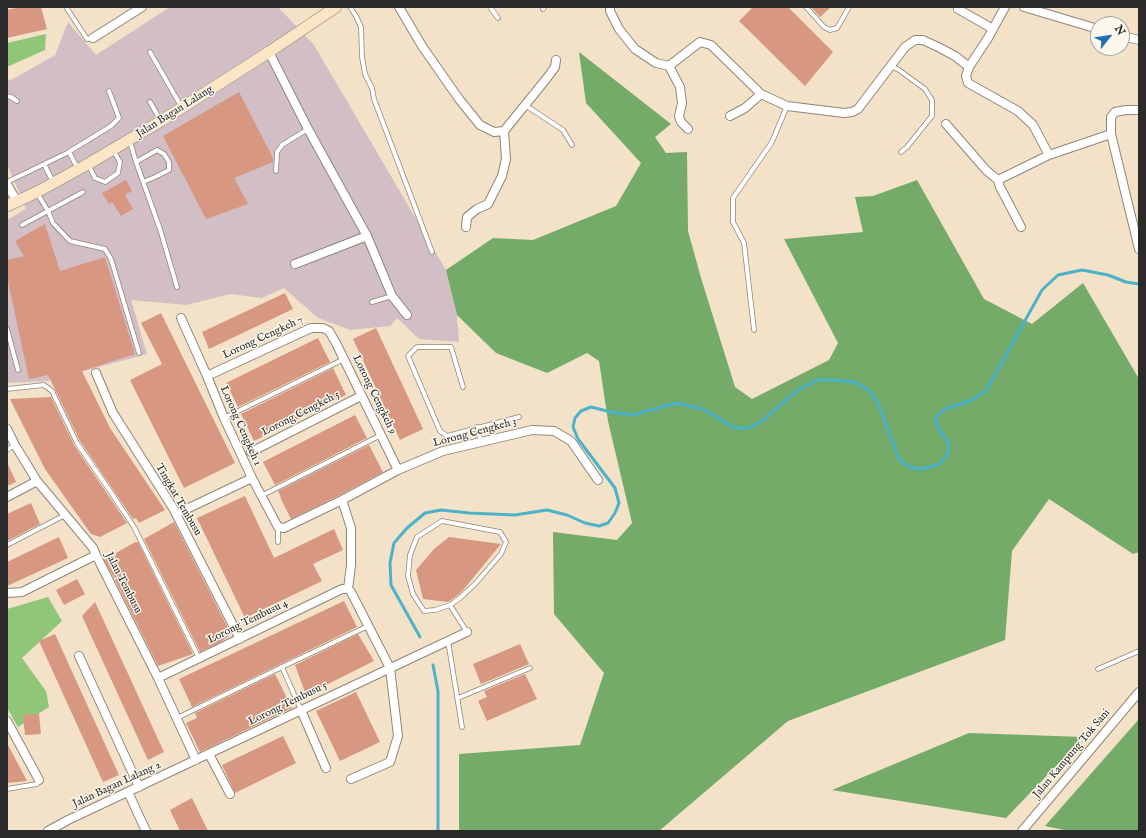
<!DOCTYPE html>
<html>
<head>
<meta charset="utf-8">
<style>
	body { margin:0 }
	#map { position:relative; width:1146px; height:838px; overflow:hidden; background:#f3e2c7; font-family:"IM FELL English",serif }
	canvas { display:block }
	.frame { position:absolute; inset:0; border:8px solid #2b2b2b; pointer-events:none }
	.north { position:absolute; left:1090px; top:16px; width:40px; height:40px; box-sizing:border-box; background:#fbf7ec; border:1px solid #a8a59f; border-radius:50%; rotate:60deg; font-size:11px; font-weight:700; line-height:16px; text-align:center; color:#2b2b2b }
	.north::after { content:''; display:block; margin:auto; width:14px; height:18px; background:#1f6fb2; clip-path:polygon(50% 0,100% 100%,50% 72%,0 100%) }
</style>
</head>
<body>
<div id="map">
<canvas width="1146" height="838"></canvas>
<div class="frame"></div>
<div class="north">N</div>
</div>
<script>
const g = document.querySelector('canvas').getContext('2d');
g.lineJoin = 'round';
function paint(path, color) { g.fillStyle = color; g.fill(path, 'evenodd'); }
const toPath = rows => new Path2D(rows.map(r => 'M' + r).join(''));
function strokePath(path, color, width, dash) { g.strokeStyle = color; g.lineWidth = width; g.lineCap = dash ? 'butt' : 'round'; g.setLineDash(dash || []); g.stroke(path); }
function label(font, color, halo, rows, align = 'center') {
  g.font = font + ' "IM FELL English",serif'; g.lineWidth = 3; g.setLineDash([]); g.textBaseline = 'middle'; g.strokeStyle = halo; g.fillStyle = color; for (const [text, x, y, turn = 0] of rows) {
    g.save(); g.translate(x, y); g.rotate((+turn || 0) * Math.PI / 180); g.textAlign = isNaN(turn) ? turn : align; if (halo) g.strokeText(text, 0, 0); g.fillText(text, 0, 0); g.restore();
  }
}
paint(toPath([
	[170,7,278,7,314,45,446,270,457,315,459,342,419,339,397,318,390,326,350,330,318,318,284,288,262,298,230,294,186,305,131,300,147,354,47,381,7,383,7,220,26,209,7,164,7,81,13,79,55,55,68,22,96,55]
]), '#d2bec5');
paint(toPath([
	[46,34,45,50,7,67,7,43],
	[48,597,62,621,22,658,46,691,49,707,18,727,7,708,7,609]
]), '#90c678');
paint(toPath([
	[579,52,671,124,655,137,666,153,687,152,688,231,701,278,735,387,752,399,829,360,838,343,784,239,863,232,855,197,873,196,917,180,984,299,1032,324,1083,283,1139,379,1139,552,1133,554,1049,499,1012,551,1005,640,788,721,659,831,459,831,459,754,580,745,604,673,554,614,553,532,617,540,632,523,608,421,599,361,587,353,547,373,496,353,457,315,446,270,493,238,533,240,616,206,641,163,586,103],
	[1139,719,1139,831,1069,831,1045,826],
	[969,733,1084,737,1006,818,832,790]
]), '#74ab68');
strokePath(toPath([
	[420,637,391,585,390,563,394,543,407,528,425,513,441,510,469,513,515,515,547,510,567,515,585,523,599,526,608,523,615,513,619,503,615,488,578,439,573,427,575,418,581,411,591,407,615,413,633,415,676,403,703,409,735,428,748,428,761,422,795,392,817,380,832,380,854,382,868,389,878,403,899,459,909,467,922,469,940,464,948,453,949,443,939,430,935,418,945,409,970,401,986,391,1042,290,1058,275,1082,270,1108,275,1126,282,1139,284],
	[433,665,438,691,438,831]
]), '#4bb2ca', 3);
paint(toPath([
	[20,7,41,7,47,29,7,38,7,10],
	[753,7,788,7,833,52,805,86,739,21],
	[811,7,831,7,820,17],
	[239,92,273,158,273,162,234,178,248,204,206,219,163,136],
	[126,180,132,191,125,195,133,209,121,216,112,202,109,204,102,193],
	[45,224,60,271,105,257,135,354,82,371,110,428,165,510,139,523,136,518,133,519,80,441,48,375,29,379,7,277,7,260,24,256,15,241],
	[285,293,293,309,209,349,202,332],
	[161,313,235,463,184,488,130,380,162,364,141,323],
	[376,328,423,429,400,440,353,339],
	[318,338,330,362,238,407,226,383],
	[333,368,346,395,254,441,241,414],
	[51,397,74,445,127,523,100,537,91,534,45,469,10,399],
	[355,415,367,438,275,485,263,462],
	[369,445,383,472,340,495,291,519,280,497,281,497,278,491],
	[7,462,16,482,7,486],
	[245,496,274,558,334,529,343,550,313,564,322,581,245,618,197,518],
	[31,503,40,524,7,541,7,514],
	[174,522,231,634,221,642,200,652,144,539],
	[59,537,68,558,7,586,7,562],
	[449,537,501,544,464,589,458,595,448,602,423,599,416,570,434,549],
	[135,542,138,542,193,654,158,666,115,580,119,575,114,578,104,560],
	[77,579,85,594,64,605,56,590],
	[344,601,357,627,192,707,179,679],
	[95,602,164,752,148,760,82,616],
	[55,634,119,775,103,782,39,641],
	[358,634,374,661,306,695,295,665],
	[520,644,529,664,481,684,473,664],
	[275,674,292,708,200,752,186,723,197,718,195,713],
	[525,674,537,699,487,721,478,701,487,697,484,691],
	[356,692,380,742,340,761,316,711],
	[39,714,41,734,25,735,23,715],
	[283,736,296,763,235,793,222,765],
	[7,743,27,781,7,783],
	[192,798,208,831,180,831,170,810]
]), '#d79781');
const lane = toPath([
	[66,7,87,39,93,38],
	[350,7,356,16,361,27,362,57,365,74,372,88,374,99,432,252],
	[490,7,498,18],
	[806,7,824,27,830,30,837,28,840,23,849,7],
	[543,9,544,7],
	[150,52,181,106],
	[891,66,899,70,925,89,932,100,932,116,907,147,901,152],
	[7,96,11,97,17,101],
	[150,102,161,121],
	[525,105,563,130,572,145],
	[130,141,136,162,160,229,177,287],
	[69,152,78,169],
	[136,162,157,150,164,154,169,162,169,170,155,177,143,182],
	[44,164,53,182],
	[88,164,95,178,105,182,118,173,120,162,113,150],
	[276,171,277,152,282,145,308,129],
	[7,182,67,153,111,126,119,118,109,91],
	[37,193,48,211,53,223,70,241,105,249,111,259,139,353],
	[22,225,83,192],
	[372,302,392,296],
	[7,329,18,370],
	[754,330,744,243,733,222,733,198,772,142,787,106],
	[463,387,451,347,417,347,408,356,440,431,447,436,519,417],
	[7,389,44,385,52,391,77,443,112,494,134,527,199,658],
	[224,418,344,359],
	[477,427,481,442],
	[7,450,15,445],
	[261,496,328,462,381,435],
	[442,521,500,532,506,542,501,554,475,584,460,598,450,605,435,610,424,611,413,594,408,576,410,555,417,537,442,521],
	[278,542,278,527],
	[7,545,65,515],
	[450,605,467,632],
	[448,641,462,727],
	[282,667,368,626],
	[1098,669,1139,651],
	[458,698,530,668],
	[177,718,282,667,301,710],
	[7,789,37,784,39,780]
]);
const street = toPath([
	[399,7,422,46,459,99,480,125,494,132,504,131],
	[610,7,610,11,619,29,635,49,656,63,669,66,700,42,711,45,761,94,787,106,844,113,852,112,858,109,905,47,915,40,923,40,940,48,955,56,969,67],
	[1005,7,988,38,969,67,966,76,968,83,1018,111,1033,125,1049,155],
	[1024,7,1098,29],
	[958,9,993,29],
	[1122,36,1139,40],
	[93,38,142,7],
	[269,52,308,129,367,236,392,296,407,315],
	[669,66,680,87,682,103,679,116,681,122,688,129],
	[1139,110,1126,110,1115,112,1111,117,1111,134,1139,249],
	[730,116,745,108,761,94],
	[946,124,986,170,998,180,1000,187,1021,227],
	[998,180,1049,155,1111,134],
	[7,184,17,202],
	[466,227,467,217,477,209,488,204,502,176,506,159,504,131,547,78,555,67,556,60],
	[295,264,367,236],
	[181,318,207,376,224,418,252,478,278,527,284,528,342,500,398,470,443,451,532,430,554,431,571,441,598,480],
	[96,373,113,413,173,508,240,639],
	[207,376,311,328,323,328,329,331,336,343,398,470],
	[7,429,15,445,37,481,93,548,96,555,158,678,196,760],
	[251,452,361,396],
	[7,497,37,481],
	[342,500,351,528,351,565,348,589,351,592,390,668,398,736,390,762,351,779],
	[176,514,252,478],
	[7,593,22,592,96,555],
	[79,656,139,787],
	[158,678,342,589,348,589],
	[301,710,326,768],
	[7,721,39,780],
	[209,754,230,794],
	[128,792,146,831],
	[48,831,68,820,467,632],
	[1022,831,1139,692]
]);
const secondary = toPath([
	[7,206,37,192,88,164,161,121,269,52,336,7]
]);
strokePath(lane, '#8f8679', 5.5);
strokePath(street, '#8f8679', 10);
strokePath(secondary, '#8f8679', 12);
strokePath(lane, '#fff', 4);
strokePath(street, '#fff', 8);
strokePath(secondary, '#fce5c4', 11);
label('11px', '#2b2b2b', '#fbf7ec', [
	["Jalan Bagan Lalang",175,112,-32],
	["Lorong Cengkeh 7",263,338,-25],
	["Lorong Cengkeh 9",374,395,64],
	["Lorong Cengkeh 5",301,414,-27],
	["Lorong Cengkeh 1",240,426,66],
	["Lorong Cengkeh 3",475,433,-15],
	["Tingkat Tembusu",178,500,60],
	["Jalan Tembusu",123,583,63],
	["Lorong Tembusu 4",248,622,-26],
	["Lorong Tembusu 5",288,704,-26],
	["Jalan Kampung Tok Sani",1072,754,-50],
	["Jalan Bagan Lalang 2",117,785,-25]
]);
</script>
</body>
</html>
